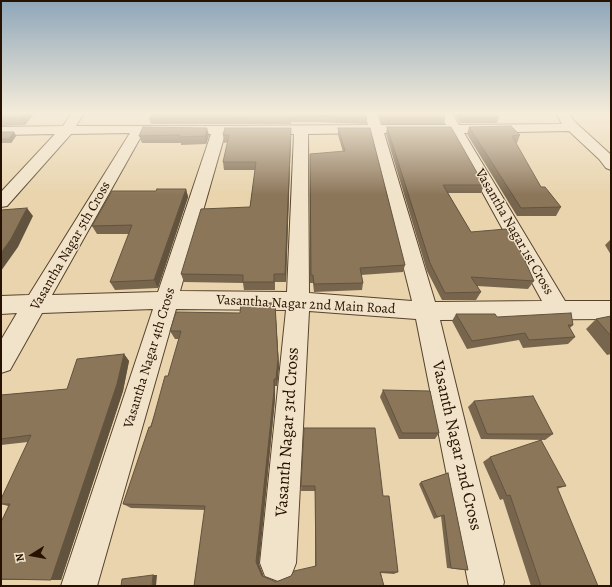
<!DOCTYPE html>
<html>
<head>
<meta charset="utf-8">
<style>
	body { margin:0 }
	#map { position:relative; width:612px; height:587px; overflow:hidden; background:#e9d4ad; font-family:Alegreya,serif }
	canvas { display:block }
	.frame { position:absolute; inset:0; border:2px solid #271100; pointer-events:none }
	.north { position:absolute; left:12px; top:535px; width:40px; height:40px; -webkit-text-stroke:3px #f1e3ca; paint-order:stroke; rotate:259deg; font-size:11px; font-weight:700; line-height:16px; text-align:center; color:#271100 }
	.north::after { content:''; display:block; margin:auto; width:14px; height:18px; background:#271100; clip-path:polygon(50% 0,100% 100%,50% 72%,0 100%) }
</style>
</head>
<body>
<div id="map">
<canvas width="612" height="587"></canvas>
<div class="frame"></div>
<div class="north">N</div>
</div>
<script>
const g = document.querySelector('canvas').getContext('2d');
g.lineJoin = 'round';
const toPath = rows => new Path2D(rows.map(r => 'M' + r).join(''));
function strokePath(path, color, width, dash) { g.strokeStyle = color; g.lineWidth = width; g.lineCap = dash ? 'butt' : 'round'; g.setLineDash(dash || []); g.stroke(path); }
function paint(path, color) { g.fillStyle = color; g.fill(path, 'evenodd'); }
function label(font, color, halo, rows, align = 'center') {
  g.font = font + ' Alegreya,serif'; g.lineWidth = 3; g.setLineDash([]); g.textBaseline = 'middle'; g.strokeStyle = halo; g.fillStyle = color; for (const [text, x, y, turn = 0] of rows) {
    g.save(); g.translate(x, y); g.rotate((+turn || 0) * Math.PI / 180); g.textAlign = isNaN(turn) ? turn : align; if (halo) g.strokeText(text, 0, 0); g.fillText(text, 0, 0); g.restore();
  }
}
const minor = toPath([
	[72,113,84,113,76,126,219,126,368,125,365,113,377,113,381,125,446,125,440,113,452,113,459,125,562,124,556,113,568,113,575,122,609,153,611,155,611,170,606,168,599,159,569,131,464,133,565,301,611,301,611,319,440,320,504,582,503,586,469,586,468,582,416,319,309,311,296,563,291,576,278,581,265,576,260,563,286,310,176,309,97,586,61,586,153,309,42,313,10,370,1,373,1,340,17,313,1,314,1,296,29,295,130,133,71,134,7,206,1,207,1,192,55,134,1,135,1,127,63,126,72,113],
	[143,133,211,134,158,292,52,295,143,133],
	[370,133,412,301,309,293,308,134,370,133],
	[384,133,450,133,542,301,435,302,384,133],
	[225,134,294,134,287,292,180,291,225,134]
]);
strokePath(minor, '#58422b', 2);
paint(minor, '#f1e3ca');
paint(toPath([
	[2,113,55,113,35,113,25,125,1,126,1,114],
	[365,113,367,118,366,124,316,122,291,122,291,124,151,124,149,119],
	[378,113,443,113,445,118,444,124,382,124],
	[454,113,494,113,499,117,497,123,460,123],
	[143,127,209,135,206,144,181,145,181,143,142,143,139,136],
	[387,127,484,185,481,193,448,193,471,232,534,281,528,289,477,286,481,292,476,300,442,300,427,271,386,134],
	[469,127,520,135,517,143,516,143,541,187,561,207,556,216,517,216,467,134],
	[291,128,286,282,275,282,275,290,244,290,243,283,184,282,181,274,250,207,255,170,224,170,223,162,228,142,224,143,223,135],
	[338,128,405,265,403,272,361,275,363,283,362,290,314,292,313,283,310,283,310,154,343,152,338,135],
	[1,132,14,132,16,136,11,143,1,143],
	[186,189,188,197,158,288,115,290,110,282,129,234,97,234,92,226,156,191],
	[611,239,611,255,605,245],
	[275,303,279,367,277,386,275,386,275,399,259,564,264,577,276,582,315,566,315,491,301,491,304,428,383,496,398,572,394,574,381,573,384,586,194,586,205,510,131,508,123,504,168,376,179,339,175,339,170,331,240,313],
	[456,314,497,317,573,325,570,328,575,337,568,344,523,348,519,340,467,349,452,321],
	[611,316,611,354,607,355,586,329,596,319],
	[124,354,129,361,123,391,61,580,1,580,1,522,8,506,1,504,1,499,28,442,1,445,1,395,67,389],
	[383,390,439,433,435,439,399,439,380,397],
	[474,401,553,434,545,440,481,439,468,407],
	[490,457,566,486,557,489,598,586,531,586,503,499,500,500,483,462],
	[448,473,468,570,464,570,447,568,441,516,434,519,419,484,421,482]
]), '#78654d');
paint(toPath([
	[25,113,35,113,25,125,21,118],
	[207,128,209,135,206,144,205,136],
	[291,128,291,136,286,282,285,274],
	[14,132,16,136,11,143,9,139],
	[186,189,188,197,158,288,154,280],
	[27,208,33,216,18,247,1,271,1,253],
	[275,303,279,367,277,386,276,379],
	[124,354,129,361,123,391,61,580,51,580],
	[274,379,275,386,275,399,259,564,264,577,262,576,256,562],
	[153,575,157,575,156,586,152,586]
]), '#62533f');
const building = toPath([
	[2,113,25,113,21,118,1,118,1,114,2,113],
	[152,113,365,113,367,118,316,116,291,116,291,118,149,119,152,113],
	[381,113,443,113,445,118,383,118,381,113],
	[459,113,494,113,499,117,462,118,459,113],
	[511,126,520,135,512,136,541,187,545,187,561,207,521,208,469,127,511,126],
	[143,127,207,128,205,136,179,137,180,135,139,136,143,127],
	[387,127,451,127,484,185,443,185,471,232,506,229,518,245,534,281,471,277,481,292,445,293,430,263,387,127],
	[225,128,291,128,285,274,274,274,274,282,243,282,243,275,181,274,201,209,250,207,256,162,223,162,229,135,223,135,225,128],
	[338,128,370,128,405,265,360,268,363,283,314,284,313,275,311,275,310,154,345,151,338,128],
	[1,132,14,132,9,139,1,139,1,132],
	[157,189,186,189,154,280,110,282,132,225,92,226,112,191,156,191,157,189],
	[27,208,11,239,1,253,1,210,27,208],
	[241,303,275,303,278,359,276,379,274,379,274,391,256,562,262,576,276,582,291,576,294,571,316,566,315,486,301,486,304,428,375,428,383,496,389,496,398,572,380,572,384,586,194,586,205,506,123,504,149,427,151,427,165,376,168,376,181,331,170,331,176,312,240,313,241,303],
	[571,313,573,325,568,325,575,337,529,340,525,333,472,341,456,314,495,314,497,317,571,313],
	[611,316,611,336,596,319,611,316],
	[124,354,117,384,51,580,1,579,1,522,10,504,1,504,1,499,31,435,1,439,1,395,67,389,77,359,124,354],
	[383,390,430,391,439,433,402,433,383,390],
	[533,396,553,434,487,434,474,401,533,396],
	[541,440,566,486,557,487,598,586,541,586,510,495,507,496,490,457,541,440],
	[448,473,468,570,451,568,444,515,437,517,421,482,448,473],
	[153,575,152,586,121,586,122,579,153,575]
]);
paint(building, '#8c765a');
strokePath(building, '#62533f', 1);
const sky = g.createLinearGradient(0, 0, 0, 195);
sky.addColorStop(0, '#8ea6b9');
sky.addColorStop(0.58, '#f5ecda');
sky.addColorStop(1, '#f5ecda00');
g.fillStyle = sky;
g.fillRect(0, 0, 612, 195);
label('14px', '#271100', '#f1e3ca', [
	["Vasantha Nagar 1st Cross",514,232,60],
	["Vasantha Nagar 5th Cross",71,246,-60],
	["Vasantha Nagar 2nd Main Road",306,305,3],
	["Vasantha Nagar 4th Cross",150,358,-73]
]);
label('17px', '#271100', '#f1e3ca', [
	["Vasanth Nagar 3rd Cross",288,432,-86],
	["Vasanth Nagar 2nd Cross",456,446,77]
]);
</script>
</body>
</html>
